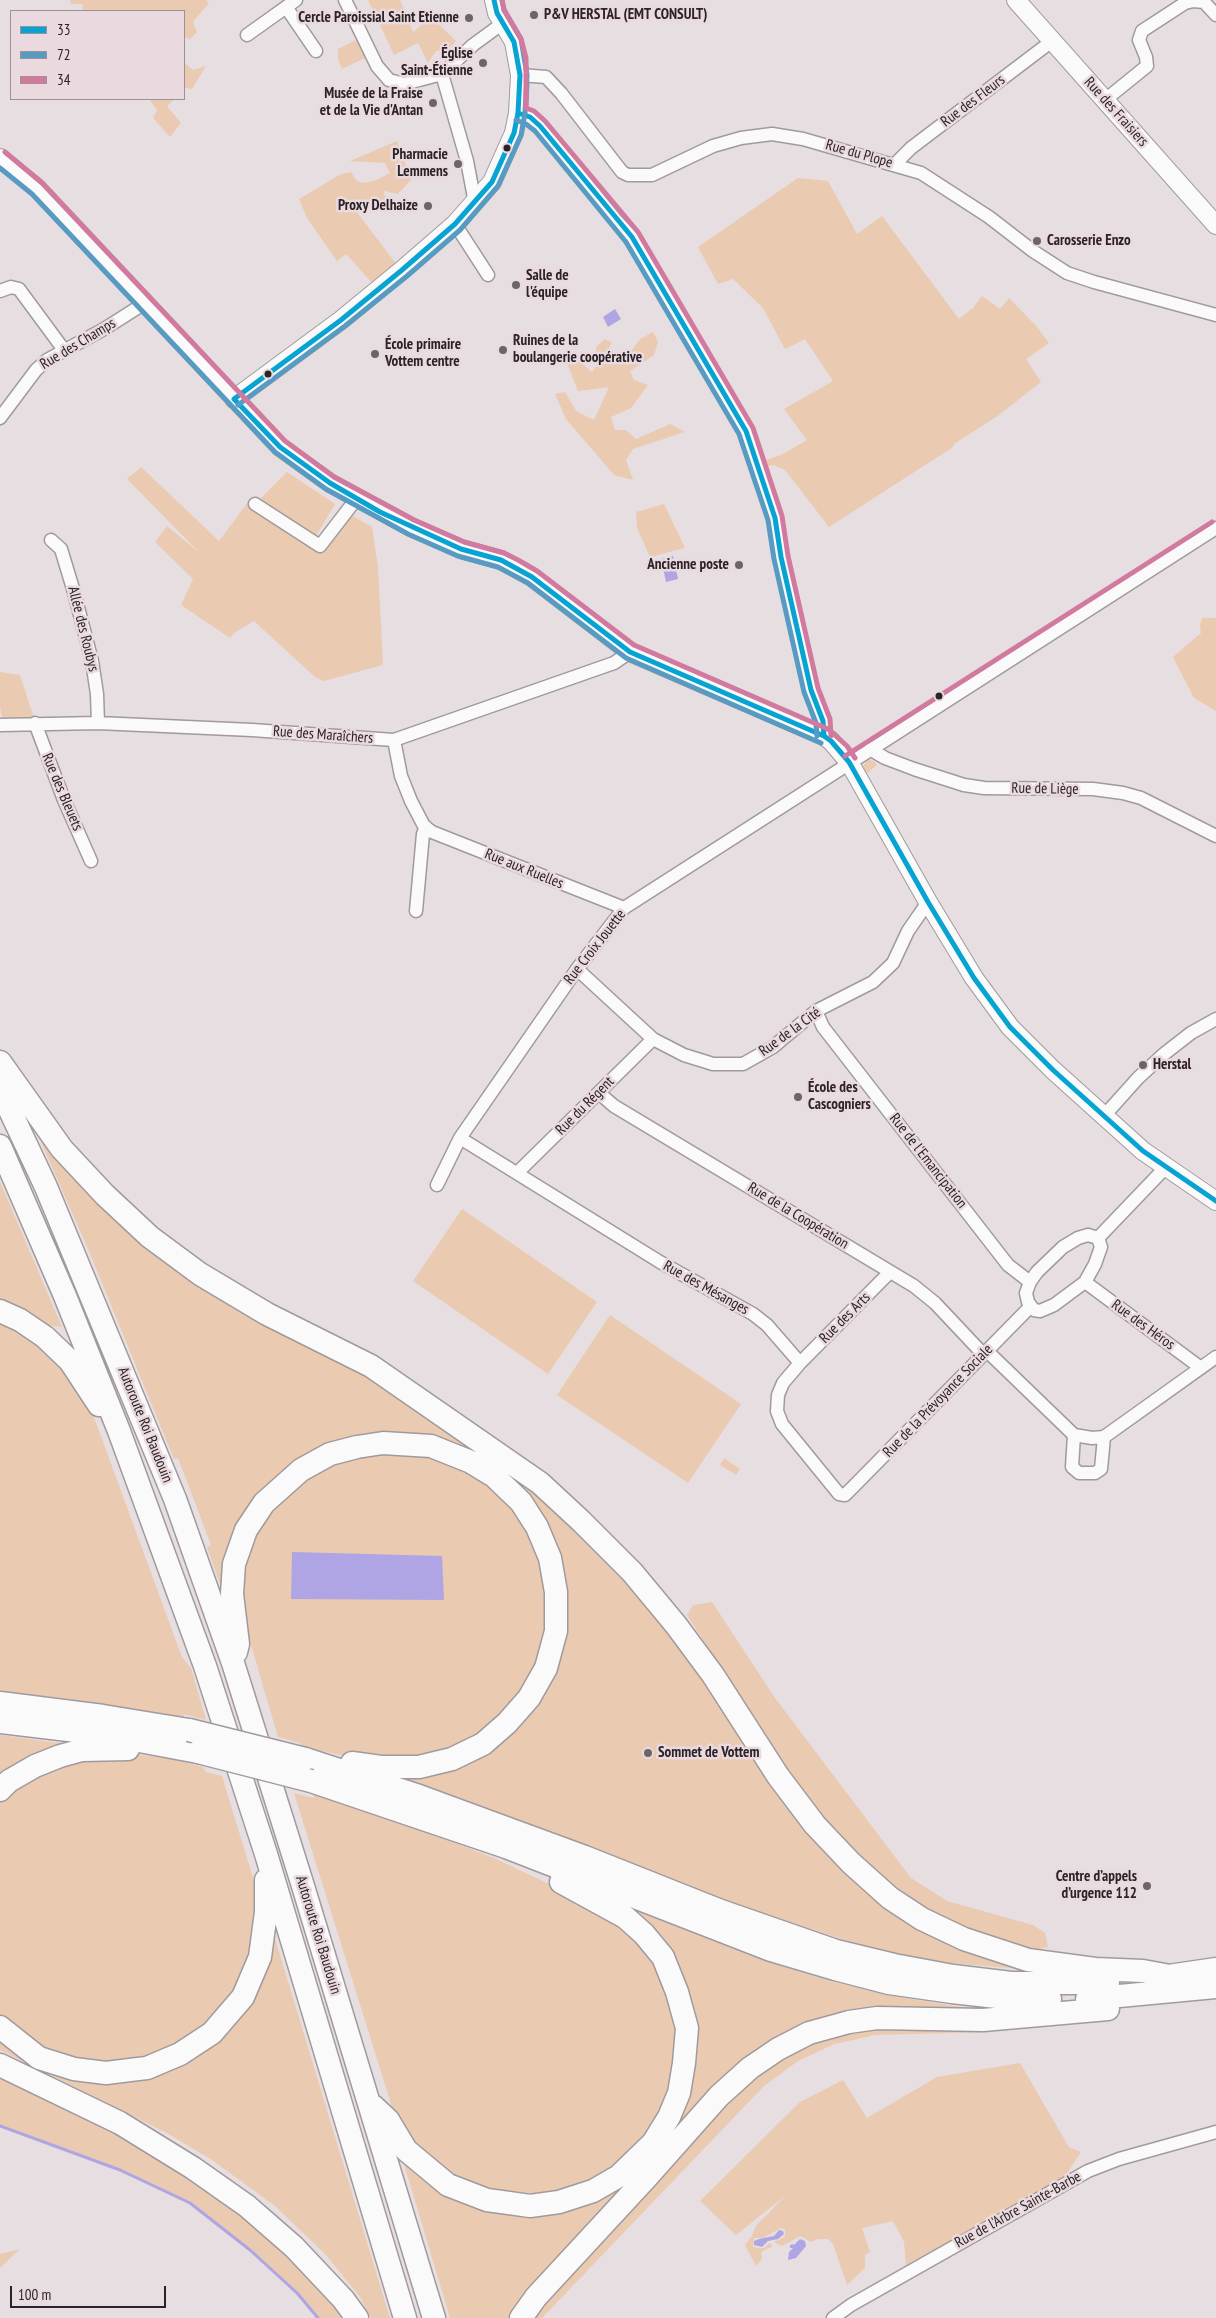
<!DOCTYPE html>
<html>
<head>
<meta charset="utf-8">
<style>
	body { margin:0 }
	#map { position:relative; width:1216px; height:2318px; overflow:hidden; background:#e6dee0; font-family:"PT Sans Narrow",sans-serif }
	canvas { display:block }
	.legend { position:absolute; left:10px; top:10px; width:175px; height:90px; box-sizing:border-box; background:#eadadf; border:1px solid #9d9195; margin:0; padding:6px 9px; list-style:none; font-size:15px; color:#2a2426 }
	.legend li { display:flex; align-items:center; gap:10px; height:25px }
	.legend b { width:25px; border:1px solid #9d9195 }
	.scale { position:absolute; left:10px; top:2286px; width:156px; height:22px; box-sizing:border-box; border:2px solid #2a2426; border-top:0; padding-left:6px; font-size:15px; line-height:18px; white-space:nowrap; color:#2a2426; -webkit-text-stroke:4px #eadadf; paint-order:stroke }
</style>
</head>
<body>
<div id="map">
<canvas width="1216" height="2318"></canvas>
<ul class="legend">
<li><b style="height:6px;background:#06a3d3"></b>33</li>
<li><b style="height:6px;background:#589bc2"></b>72</li>
<li><b style="height:6px;background:#d279a0"></b>34</li>
</ul>
<div class="scale">100 m</div>
</div>
<script>
const g = document.querySelector('canvas').getContext('2d');
g.lineJoin = 'round';
function paint(path, color) { g.fillStyle = color; g.fill(path, 'evenodd'); }
const toPath = rows => new Path2D(rows.map(r => 'M' + r).join(''));
function strokePath(path, color, width, dash) { g.strokeStyle = color; g.lineWidth = width; g.lineCap = dash ? 'butt' : 'round'; g.setLineDash(dash || []); g.stroke(path); }
function label(font, color, halo, rows, align = 'center') {
  g.font = font + ' "PT Sans Narrow",sans-serif'; g.lineWidth = 5; g.setLineDash([]); g.textBaseline = 'middle'; g.strokeStyle = halo; g.fillStyle = color; for (const [text, x, y, turn = 0] of rows) {
    g.save(); g.translate(x, y); g.rotate((+turn || 0) * Math.PI / 180); g.textAlign = isNaN(turn) ? turn : align; if (halo) g.strokeText(text, 0, 0); g.fillText(text, 0, 0); g.restore();
  }
}
paint(toPath([
	[70,0,206,0,209,3,193,22,197,32,190,39,184,37,184,11,83,11,82,4,71,4],
	[368,0,400,0,413,32,431,17,456,41,447,51,436,51,428,63,418,43,394,55],
	[356,40,365,58,342,69,338,59,338,49],
	[184,62,193,70,206,66,192,89,184,87],
	[149,99,175,99,167,106,181,123,170,137,153,118,157,110],
	[397,141,411,180,398,194,384,191,384,195,394,205,391,208,365,202,356,211,397,265,374,285,346,254,337,261,307,218,299,199,341,174,351,172,356,180,362,183,374,181,390,173,385,163,350,161],
	[798,178,828,181,857,234,882,216,959,319,973,308,982,296,1000,309,1009,298,1037,327,1049,343,1026,359,1041,382,999,415,954,444,953,447,829,527,785,470,774,465,765,467,763,461,781,455,807,440,784,409,833,381,805,339,785,349,763,308,733,279,718,284,698,247],
	[653,332,658,342,654,355,630,371,634,380,648,385,631,408,611,417,615,430,626,430,636,439,670,424,685,432,633,449,626,460,633,480,614,475,566,419,555,394,565,392,576,411,594,420,609,387,578,391,567,363,575,357,592,372,597,365,596,347,605,339,612,343,608,349,614,358,629,354,640,339],
	[141,467,219,541,249,501,255,504,287,472,335,504,316,536,320,546,351,515,372,527,378,567,383,665,324,681,315,677,254,621,234,633,230,638,181,605,193,579,155,542,167,526,200,553,127,479],
	[664,504,685,548,650,557,637,528,636,512],
	[1202,618,1216,618,1216,711,1194,698,1173,657,1201,633,1200,626],
	[0,672,20,675,34,718,2,718,0,707],
	[868,760,874,761,877,765,866,774,863,766],
	[26,1108,110,1205,367,1369,541,1495,594,1546,651,1608,852,1877,1046,1971,949,1963,893,1953,842,1939,723,1900,587,1845,396,1775,457,1766,557,1660,535,1508,421,1437,279,1480,223,1592,207,1547,211,1545,178,1458,174,1459,88,1249],
	[0,1182,4,1191,62,1327,42,1325,0,1304],
	[462,1209,597,1302,548,1374,413,1281],
	[610,1315,741,1404,688,1483,557,1395],
	[0,1320,37,1342,80,1387,95,1420,182,1657,191,1668,206,1720,183,1714,185,1719,102,1704,0,1692],
	[367,1453,429,1454,486,1480,509,1503,528,1530,541,1561,547,1592,547,1623,542,1647,531,1675,518,1697,482,1731,457,1746,427,1756,374,1762,302,1747,300,1743,278,1737,248,1635,240,1585,248,1552,260,1527,274,1506,292,1487,342,1459],
	[724,1458,740,1469,736,1475,720,1465],
	[712,1602,775,1698,911,1878,947,1901,1033,1925,1045,1933,1048,1947,1035,1950,986,1936,928,1909,878,1875,832,1830,789,1772,687,1615,693,1605],
	[0,1735,74,1745,0,1779],
	[108,1754,140,1755,171,1759,203,1767,206,1772,222,1776,258,1894,259,1912,245,1975,215,2018,173,2049,126,2064,55,2057,0,2023,0,1798,43,1768],
	[294,1793,314,1798,313,1793,412,1826,496,1859,606,1911,649,1948,679,2025,672,2092,633,2154,588,2185,543,2198,496,2196,431,2165,392,2115,392,2107],
	[623,1906,769,1962,837,1983,887,1995,973,2009,971,2013,774,2046,514,2318,450,2318,402,2157,507,2212,644,2165,695,2029],
	[274,1935,390,2318,371,2318,360,2297,326,2255,275,2206,212,2160,165,2132,0,2050,0,2041,52,2072,196,2056],
	[947,2028,996,2032,875,2035,834,2044,798,2061,764,2086,542,2318,530,2318,727,2102,758,2073,809,2044,853,2029],
	[1020,2063,1069,2147,1081,2152,1064,2178,906,2265,904,2242,893,2221,862,2228,870,2252,865,2255,865,2268,847,2285,833,2244,828,2239,818,2239,811,2242,800,2236,782,2246,774,2242,785,2237,785,2230,781,2228,763,2238,754,2238,753,2246,757,2248,764,2248,769,2243,773,2246,761,2252,762,2259,756,2266,745,2245,752,2236,756,2226,786,2195,736,2235,700,2201,800,2102,843,2080,867,2118,937,2077],
	[0,2077,124,2138,237,2209,284,2248,347,2318,319,2318,298,2293,249,2248,190,2203,120,2170,0,2126],
	[20,2249,0,2268,0,2254]
]), '#eacab1');
paint(toPath([
	[615,309,621,319,608,327,603,317],
	[673,556,678,579,666,582,661,559],
	[292,1552,442,1556,444,1600,291,1599],
	[779,2230,783,2231,784,2234,778,2239,768,2241,762,2247,754,2245,754,2241,759,2239,774,2236],
	[800,2239,805,2241,806,2246,796,2258,788,2260,789,2252,793,2248,790,2248,790,2245,794,2244,793,2246]
]), '#afa5e4');
strokePath(toPath([
	[0,2126,120,2170,190,2203,250,2250,297,2293,318,2318]
]), '#afa5e4', 3);
const street = toPath([
	[345,0,377,66,389,80,404,84,442,74,473,45,503,23],
	[286,7,316,51],
	[247,35,296,0],
	[442,74,467,161,475,203],
	[520,75,546,77,561,93,622,172,628,175,652,175,713,146,741,138,772,134,803,139,921,173,989,217,1033,251,1067,273,1094,282,1216,315],
	[1105,100,1147,66,1146,57,1139,40,1142,31,1185,3,1193,1,1204,2,1216,15],
	[518,113,530,117,540,126,615,219,632,237,746,431,775,518,781,557,800,641,811,690,823,721,824,736],
	[895,164,911,148,1052,41],
	[455,224,488,275],
	[0,291,11,287,19,289,64,350],
	[0,418,36,370,47,360,104,329,145,303],
	[255,504,320,546,357,498],
	[51,540,61,549,74,592,92,661,97,694,98,723],
	[35,723,64,800,91,861],
	[0,725,98,723,252,730,394,740,614,663,630,652],
	[394,740,401,776,411,801,424,826,432,832,624,908],
	[870,749,885,758,914,769,964,785,984,788,1093,789,1123,793,1141,798,1216,836],
	[416,911,423,834,426,827],
	[577,969,653,1039,684,1055,713,1064,743,1064,773,1047,816,1011,873,982,893,963,908,931,928,902],
	[816,1011,823,1027,1008,1265,1030,1282],
	[599,1093,614,1106,914,1286,935,1303,983,1354],
	[1104,1116,1138,1078,1164,1054,1191,1033,1216,1019],
	[460,1138,660,1262,753,1314,767,1325,800,1363],
	[517,1173,653,1039],
	[437,1185,460,1138,577,969,624,908,1216,528],
	[1088,1235,1098,1238,1101,1247,1095,1264,1085,1282,1054,1305,1040,1311,1034,1310,1028,1302,1026,1293,1030,1282,1037,1272,1063,1247,1078,1238,1088,1235],
	[1098,1238,1165,1168],
	[890,1272,800,1363,783,1383,778,1395,777,1411,782,1424,839,1494,845,1495,854,1486,1030,1307],
	[1085,1282,1201,1368],
	[987,1351,1074,1435,1092,1438,1104,1437,1216,1357],
	[1074,1435,1072,1467,1079,1473,1095,1473,1101,1469,1104,1437],
	[833,2318,851,2305,1088,2171,1119,2159,1216,2132]
]);
const secondary = toPath([
	[1016,0,1216,225],
	[0,158,37,188,280,447,330,483,411,527,461,549,501,560,514,567,532,577,630,652,824,736,831,741,849,762,928,902,974,978,1010,1027,1053,1070,1143,1151,1216,1201],
	[234,399,341,320,402,270,455,224,492,182,514,133,518,113,520,75,514,42,497,13,494,0]
]);
const highway = toPath([
	[0,1062,62,1149,105,1195,150,1237,200,1274,267,1314,371,1366,540,1483,581,1521,632,1572,676,1625,713,1675,778,1776,815,1825,851,1863,890,1898,922,1919,964,1939,1028,1960,1095,1969,1143,1971,1170,1976],
	[0,1089,46,1187,175,1499,233,1663,303,1886,434,2318],
	[0,1146,65,1296,119,1431,205,1666,266,1854,405,2318],
	[0,1311,20,1320,45,1337,70,1361,99,1405],
	[236,1652,238,1644,232,1594,234,1564,246,1530,264,1503,301,1470,330,1454,357,1447,383,1443,431,1446,471,1462,494,1476,521,1502,537,1527,550,1558,556,1592,556,1631,546,1668,529,1698,507,1723,483,1744,452,1759,419,1767,381,1767,352,1763],
	[0,1703,103,1716,189,1730],
	[0,1722,102,1734,198,1752],
	[305,1759,419,1796,585,1857,721,1911,836,1951,894,1965,953,1976,1011,1983,1108,1983],
	[311,1781,506,1847,771,1950,835,1969,889,1983,952,1992,1015,1999,1050,1999],
	[0,1790,9,1781,35,1766,60,1756,82,1750,128,1749],
	[1155,1978,1216,1969],
	[1087,1999,1216,1987],
	[0,2027,39,2058,74,2069,106,2073,138,2069,147,2068,180,2054,212,2033,243,1997,260,1957,266,1912,266,1880],
	[0,2065,120,2123,193,2168,247,2206,294,2247,343,2299,357,2318],
	[373,2106,388,2120,406,2150,448,2185,487,2200,509,2203,530,2206,559,2202,593,2191,619,2176,653,2143,669,2117,679,2093,684,2063,687,2028,677,1992,663,1957,644,1934,625,1917,561,1882],
	[521,2318,536,2297,647,2177,719,2096,750,2068,778,2049,809,2033,849,2022,877,2018,983,2020,1108,2009]
]);
strokePath(street, '#a09a9c', 15);
strokePath(secondary, '#a09a9c', 20);
strokePath(highway, '#a09a9c', 25);
strokePath(street, '#fbfafa', 12);
strokePath(secondary, '#fbfafa', 18);
strokePath(highway, '#fbfafa', 22);
const highwayBridge = toPath([
	[189,1730,305,1759],
	[198,1752,311,1781]
]);
strokePath(highwayBridge, '#a09a9c', 25, []);
strokePath(highwayBridge, '#fbfafa', 22);
strokePath(toPath([
	[518,113,530,117,540,126,632,237,746,431,775,518,781,557,811,690,823,721,824,736],
	[234,399,280,447,330,483,380,512,461,549,501,560,532,577,630,652,824,736,831,741,849,762,928,902,974,978,1010,1027,1053,1070,1143,1151,1216,1201],
	[234,399,341,320,402,270,455,224,492,182,514,133,518,113,520,75,514,42,497,13,494,0]
]), '#06a3d3', 5);
strokePath(toPath([
	[516,120,526,124,535,131,626,242,739,434,768,520,774,559,804,692,816,723,817,736],
	[0,168,32,194,275,452,326,489,408,534,458,556,498,567,528,583,626,658,821,743],
	[238,405,345,326,407,276,460,230,498,186,521,135,525,113,527,75,521,39,504,10,502,0]
]), '#589bc2', 5);
strokePath(toPath([
	[502,0,504,10,521,39,526,58,526,108,534,111,545,121,638,232,753,428,782,516,788,556,818,688,830,719,831,736],
	[5,152,42,183,285,441,334,477,414,520,464,542,504,553,518,560,537,571,634,645,828,729,847,746,855,758],
	[845,756,1212,522]
]), '#d279a0', 5);
for (const [x, y, r, color] of [
	[534,15,5,"#6c6567"],
	[469,18,5,"#6c6567"],
	[483,63,5,"#6c6567"],
	[433,103,5,"#6c6567"],
	[507,148,4.5,"#2a2426"],
	[458,164,5,"#6c6567"],
	[428,206,5,"#6c6567"],
	[1037,241,5,"#6c6567"],
	[516,285,5,"#6c6567"],
	[503,350,5,"#6c6567"],
	[375,354,5,"#6c6567"],
	[268,374,4.5,"#2a2426"],
	[739,565,5,"#6c6567"],
	[939,696,4.5,"#2a2426"],
	[1143,1065,5,"#6c6567"],
	[798,1097,5,"#6c6567"],
	[648,1753,5,"#6c6567"],
	[1147,1886,5,"#6c6567"]
]) { const dot = new Path2D(); dot.arc(x, y, r, 0, 2 * Math.PI); g.fillStyle = color; g.fill(dot); strokePath(dot, '#eadadf', 2); }
label('bold 15px', '#2a2426', '#eadadf', [
	["P&V HERSTAL (EMT CONSULT)",544,15],
	["Cercle Paroissial Saint Etienne",459,18,"right"],
	["Église",473,54,"right"],
	["Saint-Étienne",473,71,"right"],
	["Musée de la Fraise",423,94,"right"],
	["et de la Vie d'Antan",423,111,"right"],
	["Pharmacie",448,155,"right"],
	["Lemmens",448,172,"right"],
	["Proxy Delhaize",418,206,"right"],
	["Carosserie Enzo",1047,241],
	["Salle de",526,276],
	["l'équipe",526,293],
	["Ruines de la",513,341],
	["boulangerie coopérative",513,358],
	["École primaire",385,345],
	["Vottem centre",385,362],
	["Ancienne poste",729,565,"right"],
	["Herstal",1153,1065],
	["École des",808,1088],
	["Cascogniers",808,1105],
	["Sommet de Vottem",658,1753],
	["Centre d’appels",1137,1877,"right"],
	["d’urgence 112",1137,1894,"right"]
], 'left');
label('15px', '#2a2426', '#eadadf', [
	["Rue des Fleurs",973,101,-37],
	["Rue des Fraisiers",1116,112,48],
	["Rue du Plope",859,154,16],
	["Rue des Champs",78,344,-31],
	["Allée des Roubys",83,629,76],
	["Rue des Maraîchers",323,735,4],
	["Rue de Liège",1045,789,1],
	["Rue des Bleuets",62,792,67],
	["Rue aux Ruelles",524,869,22],
	["Rue Croix Jouette",595,947,-52],
	["Rue de la Cité",790,1032,-36],
	["Rue du Régent",585,1106,-45],
	["Rue de l'Emancipation",928,1161,52],
	["Rue de la Coopération",798,1216,31],
	["Rue des Mésanges",706,1288,29],
	["Rue des Arts",845,1318,-45],
	["Rue des Héros",1143,1325,36],
	["Rue de la Prévoyance Sociale",938,1401,-46],
	["Autoroute Roi Baudouin",145,1425,68],
	["Autoroute Roi Baudouin",318,1935,73],
	["Rue de l'Arbre Sainte-Barbe",1018,2210,-29]
]);
</script>
</body>
</html>
